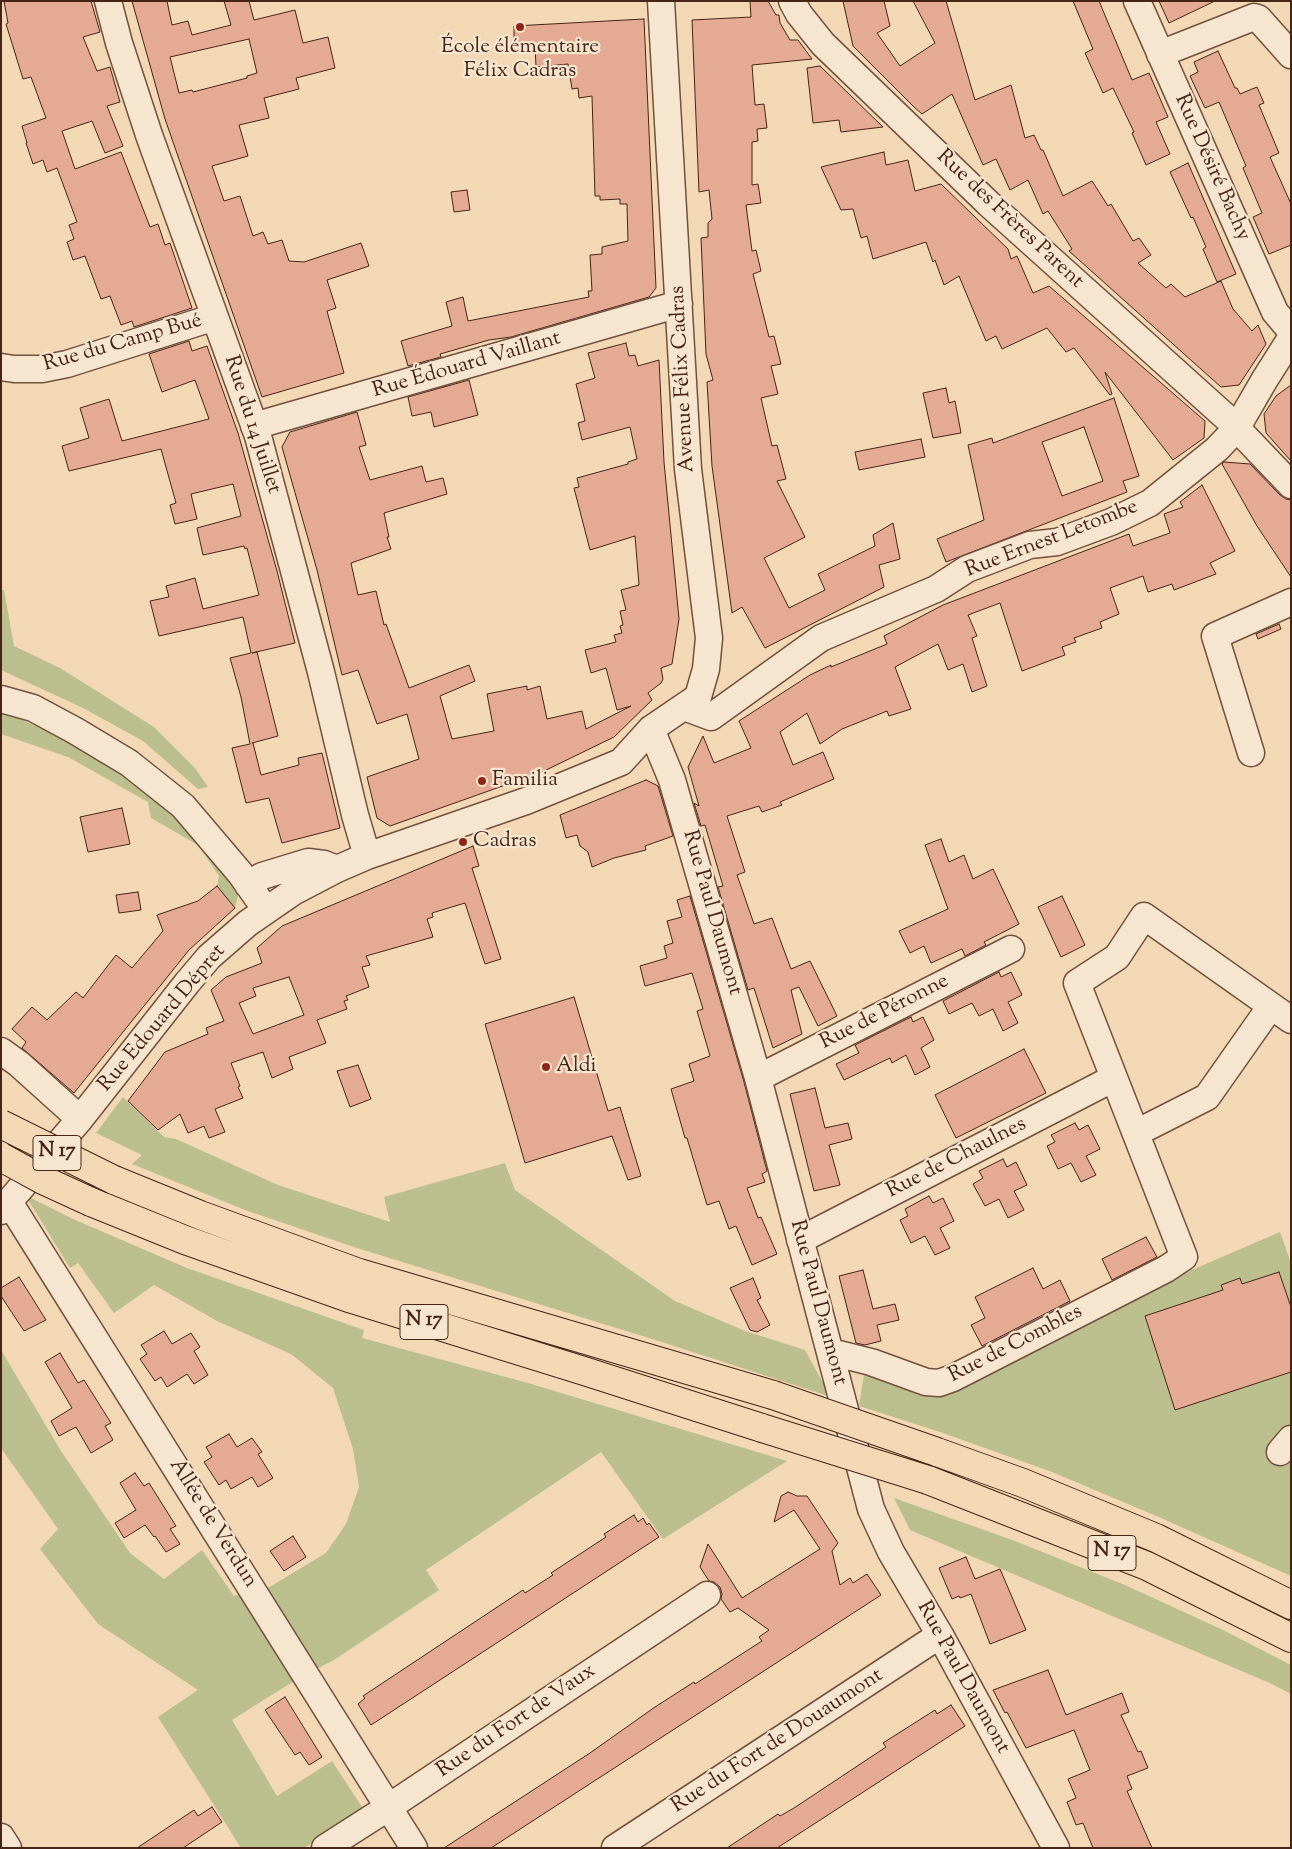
<!DOCTYPE html>
<html>
<head>
<meta charset="utf-8">
<style>
	body { margin:0 }
	#map { position:relative; width:1292px; height:1849px; overflow:hidden; background:#f3d8b5; font-family:"Sorts Mill Goudy",serif }
	canvas { display:block }
	.frame { position:absolute; inset:0; border:2px solid #462416; pointer-events:none }
</style>
</head>
<body>
<div id="map">
<canvas width="1292" height="1849"></canvas>
<div class="frame"></div>
</div>
<script>
const g = document.querySelector('canvas').getContext('2d');
g.lineJoin = 'round';
function paint(path, color) { g.fillStyle = color; g.fill(path, 'evenodd'); }
const toPath = rows => new Path2D(rows.map(r => 'M' + r).join(''));
function strokePath(path, color, width, dash) { g.strokeStyle = color; g.lineWidth = width; g.lineCap = dash ? 'butt' : 'round'; g.setLineDash(dash || []); g.stroke(path); }
function label(font, color, halo, rows, align = 'center') {
  g.font = font + ' "Sorts Mill Goudy",serif'; g.lineWidth = 4.5; g.setLineDash([]); g.textBaseline = 'middle'; g.strokeStyle = halo; g.fillStyle = color; for (const [text, x, y, turn = 0] of rows) {
    g.save(); g.translate(x, y); g.rotate((+turn || 0) * Math.PI / 180); g.textAlign = isNaN(turn) ? turn : align; if (halo) g.strokeText(text, 0, 0); g.fillText(text, 0, 0); g.restore();
  }
}
paint(toPath([
	[1,590,4,590,14,646,60,668,154,727,195,768,208,787,198,789,143,741,83,708,1,670],
	[1,711,68,740,127,770,178,812,240,886,235,908,217,886,219,876,198,845,151,818,148,802,68,757,1,734],
	[123,1097,164,1137,176,1139,278,1185,390,1222,384,1197,505,1163,515,1190,675,1301,745,1331,805,1350,831,1397,665,1343,357,1248,245,1210,132,1164,142,1155,96,1133],
	[25,1195,73,1219,187,1268,364,1330,362,1338,528,1383,787,1461,663,1539,601,1452,426,1570,439,1590,334,1660,313,1671,261,1589,268,1588,326,1553,346,1524,359,1487,353,1449,333,1388,291,1354,217,1321,154,1285,114,1313,78,1263,70,1268],
	[1280,1232,1291,1263,1291,1576,1161,1518,1052,1472,943,1433,859,1406,865,1368,970,1384,1110,1313,1180,1275],
	[1,1350,61,1451,130,1553,164,1579,202,1550,234,1596,242,1593,297,1679,232,1720,277,1796,332,1761,364,1810,304,1848,241,1848,158,1717,198,1690,98,1624,40,1549,58,1529,1,1448],
	[894,1498,1015,1541,1125,1585,1223,1630,1291,1665,1291,1694,1272,1684,910,1530]
]), '#bbbf8d');
const building = toPath([
	[4,1,91,1,100,32,83,37,97,71,110,67,120,102,107,106,123,146,105,153,92,121,62,131,75,169,121,152,150,227,158,224,165,245,170,243,192,308,134,327,132,321,121,325,110,296,101,299,85,256,73,260,67,242,74,239,69,225,77,222,57,168,47,172,43,160,33,164,26,143,27,143,22,126,46,118,31,77,23,79,6,24,8,23,4,1],
	[132,1,167,1,172,25,188,21,192,35,231,25,224,1,249,1,254,20,295,10,303,43,328,37,335,68,296,78,299,89,264,98,269,118,239,125,248,156,212,166,224,201,240,196,253,236,263,232,268,244,282,240,289,261,304,262,361,243,369,266,327,280,336,308,327,311,344,373,262,397,165,119,132,1],
	[249,39,257,73,247,76,247,78,193,92,192,90,179,93,170,57,249,39],
	[750,1,768,1,776,15,779,15,780,23,790,40,798,40,812,59,752,65,755,105,764,104,767,128,757,129,758,141,752,142,752,185,758,184,761,203,746,205,752,251,756,250,761,271,753,274,769,337,774,336,781,364,771,366,778,394,761,398,772,446,777,445,786,479,777,481,805,537,764,558,789,608,825,590,818,574,875,546,873,535,893,523,900,559,879,565,884,587,765,648,742,607,732,613,712,466,707,382,713,380,706,354,701,238,708,237,708,223,712,219,709,190,699,192,692,20,751,17,750,1],
	[843,1,884,1,890,26,877,33,900,66,935,43,913,1,946,1,975,100,1011,85,1025,138,1034,135,1041,150,1043,150,1063,196,1092,181,1108,206,1111,204,1133,241,1139,238,1151,255,1138,263,1166,288,1171,284,1185,297,1221,281,1233,309,1252,331,1258,325,1266,344,1239,385,1221,387,1069,251,1072,249,1048,211,1043,214,1028,180,1010,190,996,159,983,165,952,94,922,114,914,107,853,46,843,1],
	[1073,1,1099,1,1132,80,1149,73,1168,117,1156,122,1170,154,1146,165,1132,133,1134,132,1113,88,1103,93,1085,53,1093,49,1073,1],
	[1159,1,1215,1,1169,23,1159,1],
	[644,19,656,288,649,297,511,337,489,340,440,354,441,357,408,366,401,341,452,326,446,302,463,297,468,321,589,297,588,291,592,291,590,255,602,254,602,247,628,241,627,204,620,204,620,199,600,200,600,196,595,196,592,96,579,98,578,88,572,89,568,64,536,67,535,45,514,45,514,26,644,19],
	[1218,51,1235,88,1237,88,1240,94,1257,87,1264,103,1259,105,1279,153,1270,157,1291,204,1291,245,1269,254,1253,217,1262,213,1243,168,1246,166,1219,102,1205,108,1190,76,1198,72,1194,62,1218,51],
	[820,66,848,93,883,127,841,132,839,120,813,123,807,68,820,66],
	[884,152,886,165,908,160,915,191,941,184,1008,249,1011,259,1017,256,1033,293,1049,286,1205,421,1204,438,1173,460,1105,372,1112,394,1110,395,1074,348,1066,352,1047,328,1002,349,996,336,986,341,959,276,944,285,935,260,933,262,926,242,873,259,867,236,861,238,853,209,841,210,821,167,884,152],
	[1188,163,1236,274,1217,282,1203,249,1206,247,1193,217,1191,218,1170,172,1188,163],
	[467,190,470,210,454,212,451,192,467,190],
	[189,341,192,351,207,346,238,433,277,571,295,643,252,653,257,652,278,736,252,743,253,743,261,775,299,765,298,758,322,753,340,828,282,843,269,798,246,803,232,748,250,744,241,697,230,658,251,653,243,617,159,636,150,601,169,597,166,586,195,578,203,609,259,595,247,548,245,549,244,546,203,555,197,528,241,516,233,484,191,494,197,519,175,524,170,505,176,503,161,449,69,471,62,446,89,438,80,408,109,399,122,441,209,419,195,380,162,392,149,354,189,341],
	[626,343,629,356,635,355,638,366,659,360,664,462,679,619,672,664,661,668,663,679,661,683,648,693,652,700,614,737,542,772,390,826,377,818,367,777,419,759,407,714,377,724,358,670,342,675,317,570,282,447,290,432,357,412,366,445,359,447,370,480,422,466,426,482,443,478,447,494,384,513,389,537,387,537,391,549,351,563,358,595,376,591,384,625,386,624,409,688,469,665,475,681,440,696,452,739,494,731,487,694,527,686,527,690,540,686,547,719,582,711,586,729,631,706,617,710,606,668,591,673,585,650,616,642,614,635,622,633,620,626,623,625,620,611,626,610,621,590,639,585,635,536,590,550,574,488,579,487,577,478,628,464,628,462,637,459,630,427,582,440,578,423,585,421,576,384,595,378,588,353,626,343],
	[469,380,478,415,434,427,431,412,412,416,408,397,469,380],
	[1291,385,1291,461,1266,433,1264,414,1276,396,1291,385],
	[946,388,949,403,955,401,961,433,933,438,923,393,946,388],
	[1114,398,1139,476,1123,481,1127,492,946,562,937,539,984,520,968,445,992,438,993,443,1114,398],
	[1084,427,1103,481,1062,496,1042,442,1084,427],
	[921,439,925,457,859,470,855,452,921,439],
	[1224,462,1250,464,1280,495,1286,499,1291,500,1291,577,1257,526,1222,464,1224,462],
	[1202,485,1235,551,1210,563,1216,574,1174,590,1172,584,1148,592,1143,576,1110,588,1119,614,1100,622,1102,628,1074,638,1076,642,1062,647,1065,655,1022,671,1000,603,968,615,977,636,972,638,987,686,972,692,963,664,948,670,938,644,895,667,911,709,889,716,887,711,842,729,820,744,807,713,780,732,793,765,823,752,834,779,780,802,782,805,762,812,759,806,727,816,745,872,737,875,754,924,772,918,791,969,810,961,837,1016,818,1026,799,987,791,990,802,1034,773,1048,754,988,748,990,718,887,723,886,705,825,701,826,694,803,699,806,688,767,703,736,714,763,751,748,739,721,810,675,831,665,831,667,887,644,884,636,943,605,1129,534,1133,546,1170,533,1164,514,1183,507,1180,502,1202,485],
	[1279,624,1281,629,1258,639,1256,634,1279,624],
	[646,780,658,786,673,836,645,846,646,850,614,858,592,867,588,852,580,846,577,835,566,838,560,815,646,780],
	[122,808,130,844,88,852,80,817,122,808],
	[941,839,949,862,964,855,973,879,993,869,1019,924,984,942,986,945,965,956,962,949,931,963,924,946,910,953,899,931,948,909,925,845,941,839],
	[473,846,479,866,472,868,501,959,485,964,465,903,432,913,433,917,427,919,433,937,366,956,370,965,362,967,369,987,346,996,348,1000,344,1001,347,1009,317,1020,326,1043,289,1057,293,1069,272,1078,263,1052,231,1063,240,1086,238,1087,243,1098,215,1109,225,1132,209,1138,204,1126,188,1133,180,1114,158,1130,128,1101,165,1052,208,1034,206,1028,224,1021,211,990,226,977,262,963,257,948,282,926,473,846],
	[289,977,304,1015,253,1034,239,1003,256,996,253,988,289,977],
	[217,886,235,908,189,950,74,1093,22,1048,26,1042,12,1029,32,1007,47,1020,76,992,83,998,116,955,132,968,163,931,157,915,198,901,217,886],
	[138,892,141,910,119,913,116,895,138,892],
	[690,896,744,1082,767,1171,762,1174,765,1182,747,1188,758,1218,761,1217,777,1254,752,1265,736,1226,729,1229,719,1201,707,1205,687,1138,685,1138,671,1089,694,1081,689,1064,710,1056,697,1011,703,1009,692,973,645,986,640,966,667,958,664,946,673,943,667,921,682,917,677,900,690,896],
	[1062,896,1085,945,1061,957,1038,907,1062,896],
	[999,972,1001,977,1011,972,1022,995,1008,1002,1018,1023,1003,1031,993,1009,979,1016,972,1003,949,1014,943,1001,999,972],
	[574,997,608,1111,620,1107,641,1176,628,1180,612,1136,525,1163,485,1024,574,997],
	[911,1017,913,1022,923,1017,934,1040,921,1048,930,1067,915,1075,906,1055,892,1063,890,1058,844,1080,836,1064,859,1053,855,1045,911,1017],
	[1024,1049,1046,1093,956,1138,935,1095,1024,1049],
	[358,1065,371,1099,350,1107,337,1071,358,1065],
	[815,1088,825,1128,848,1123,852,1139,829,1145,840,1185,814,1191,790,1094,815,1088],
	[1075,1123,1079,1130,1088,1125,1100,1149,1086,1156,1096,1175,1081,1182,1071,1163,1058,1169,1047,1146,1055,1142,1051,1135,1075,1123],
	[1003,1159,1007,1167,1016,1162,1027,1185,1014,1191,1024,1210,1008,1218,999,1199,985,1206,973,1184,983,1178,979,1171,1003,1159],
	[929,1196,933,1203,943,1198,954,1221,940,1228,950,1248,935,1255,925,1236,911,1243,900,1220,908,1216,905,1209,929,1196],
	[1146,1237,1157,1257,1112,1280,1102,1259,1146,1237],
	[1033,1268,1043,1289,1060,1280,1070,1301,982,1346,971,1325,985,1318,975,1297,1033,1268],
	[863,1270,873,1309,895,1304,899,1320,877,1325,881,1341,865,1345,856,1343,839,1276,863,1270],
	[1279,1272,1291,1307,1291,1372,1175,1410,1145,1316,1223,1290,1221,1285,1240,1278,1242,1284,1279,1272],
	[19,1277,46,1320,24,1331,1,1296,1,1288,19,1277],
	[753,1278,761,1298,757,1300,770,1325,757,1332,750,1330,730,1288,753,1278],
	[164,1331,172,1344,191,1333,200,1347,194,1351,208,1375,194,1384,187,1374,167,1387,161,1377,155,1381,140,1359,147,1354,141,1345,164,1331],
	[60,1353,78,1383,84,1380,111,1423,105,1426,113,1440,91,1453,76,1427,59,1436,51,1421,72,1408,45,1362,60,1353],
	[229,1434,237,1447,252,1438,262,1452,258,1454,273,1478,258,1487,252,1477,231,1489,226,1480,219,1485,204,1462,212,1457,206,1447,229,1434],
	[135,1473,144,1486,149,1483,176,1526,170,1529,180,1544,166,1552,155,1536,154,1537,145,1525,124,1538,115,1523,136,1510,120,1483,135,1473],
	[788,1492,797,1496,807,1496,838,1543,832,1551,840,1585,850,1578,853,1583,867,1574,881,1595,491,1848,444,1848,590,1753,655,1707,694,1682,695,1684,762,1641,759,1637,769,1630,738,1608,730,1612,721,1599,722,1594,720,1587,714,1582,709,1581,700,1567,708,1544,742,1598,820,1549,794,1510,774,1522,781,1496,788,1492],
	[634,1515,638,1522,643,1518,647,1525,649,1523,659,1537,371,1725,358,1704,365,1698,363,1696,523,1590,525,1593,553,1575,551,1573,606,1537,604,1534,634,1515],
	[293,1536,306,1557,284,1571,270,1551,293,1536],
	[966,1557,975,1579,1000,1569,1026,1630,990,1644,971,1594,960,1598,959,1596,952,1599,939,1568,966,1557],
	[1048,1670,1066,1715,1122,1693,1129,1712,1121,1715,1138,1752,1141,1751,1148,1768,1127,1776,1132,1789,1127,1791,1152,1848,1093,1848,1083,1823,1076,1825,1067,1802,1076,1798,1068,1779,1090,1770,1074,1730,1026,1748,1007,1712,1005,1713,993,1690,1048,1670],
	[285,1697,322,1757,309,1765,300,1752,295,1755,265,1710,285,1697],
	[951,1705,965,1726,777,1848,727,1848,778,1814,780,1816,794,1808,886,1747,883,1743,935,1710,937,1714,951,1705],
	[212,1807,222,1822,183,1848,137,1848,194,1810,198,1816,212,1807]
]);
paint(building, '#e5aa93');
strokePath(building, '#462416', 1);
const minor = toPath([
	[108,1,119,43,149,135,258,436,321,672,355,815,367,856],
	[792,1,799,14,823,44,989,204,1228,419,1291,485],
	[1137,1,1275,312,1291,331],
	[1160,54,1254,17,1258,18,1291,55],
	[1,367,14,369,42,369,67,364,215,317],
	[254,426,679,304],
	[1,699,33,708,74,730,129,763,183,806,240,873,266,910],
	[684,707,711,717,821,638,936,589,967,569,1030,545,1057,542,1111,522,1150,503,1217,449,1236,429,1265,379,1291,338],
	[651,729,672,780,758,1078,871,1509,891,1552,940,1635,1056,1848],
	[1251,753,1215,636,1291,602],
	[248,885,262,876,308,862,324,864,337,869],
	[1,1051,19,1064,80,1119],
	[758,1078,1011,949],
	[1136,1133,1207,1097,1271,1006],
	[9,1202,414,1848],
	[1,1211,80,1119,187,983,209,957,248,923,293,892,337,869,367,856,526,801,621,762,651,729,698,697,706,669,709,638,688,469,661,1],
	[800,1240,1114,1078],
	[831,1352,871,1362,926,1382,939,1383,953,1378,1166,1269,1184,1257,1077,983,1117,957,1144,916,1291,1020],
	[1280,1452,1291,1439],
	[1,1837,8,1848],
	[325,1848,389,1807,707,1595],
	[615,1848,940,1635]
]);
const highway = toPath([
	[114,1180,200,1215,359,1273,773,1395],
	[91,1202,185,1240,352,1299,584,1371,762,1428],
	[937,1452,1023,1483,1156,1538,1291,1605],
	[928,1480,1147,1566,1291,1638]
]);
strokePath(minor, '#71513e', 29);
strokePath(highway, '#462416', 30);
strokePath(minor, '#f7e6cf', 26);
strokePath(highway, '#f3d8b5', 28);
const highwayBridge = toPath([
	[1,1124,114,1180],
	[1,1157,43,1180,91,1202],
	[773,1395,937,1452],
	[762,1428,928,1480]
]);
strokePath(highwayBridge, '#462416', 30, []);
strokePath(highwayBridge, '#f3d8b5', 28);
for (const [x, y, r, color] of [
	[520,27,5,"#8f2418"],
	[482,781,5,"#8f2418"],
	[463,842,5,"#8f2418"],
	[546,1067,5,"#8f2418"]
]) { const dot = new Path2D(); dot.arc(x, y, r, 0, 2 * Math.PI); g.fillStyle = color; g.fill(dot); strokePath(dot, '#f7e6cf', 2); }
for (const [x, y, w] of [
	[57,1153,48],
	[424,1322,48],
	[1112,1553,48]
]) { const box = new Path2D(); box.roundRect(x - w / 2, y - 17.5, w, 35, 4); g.fillStyle = '#f7e6cf'; g.fill(box); strokePath(box, '#462416', 1); }
label('bold 20px', '#462416', null, [
	["N 17",57,1153],
	["N 17",424,1322],
	["N 17",1112,1553]
]);
label('21px', '#462416', '#f7e6cf', [
	["École élémentaire",520,48,"center"],
	["Félix Cadras",520,72,"center"],
	["Familia",492,781],
	["Cadras",473,842],
	["Aldi",556,1067]
], 'left');
label('21px', '#462416', '#f7e6cf', [
	["Rue Désiré Bachy",1211,168,66],
	["Rue des Frères Parent",1009,220,43],
	["Rue du Camp Bué",123,344,-16],
	["Rue Édouard Vaillant",467,366,-16],
	["Avenue Félix Cadras",684,379,-93],
	["Rue du 14 Juillet",251,425,72],
	["Rue Ernest Letombe",1052,540,-21],
	["Rue Paul Daumont",711,913,74],
	["Rue de Péronne",885,1013,-27],
	["Rue Edouard Dépret",163,1019,-50],
	["Rue de Chaulnes",957,1159,-27],
	["Rue Paul Daumont",817,1303,75],
	["Rue de Combles",1016,1345,-27],
	["Allée de Verdun",212,1524,58],
	["Rue Paul Daumont",962,1678,61],
	["Rue du Fort de Vaux",517,1722,-34],
	["Rue du Fort de Douaumont",778,1742,-33]
]);
</script>
</body>
</html>
